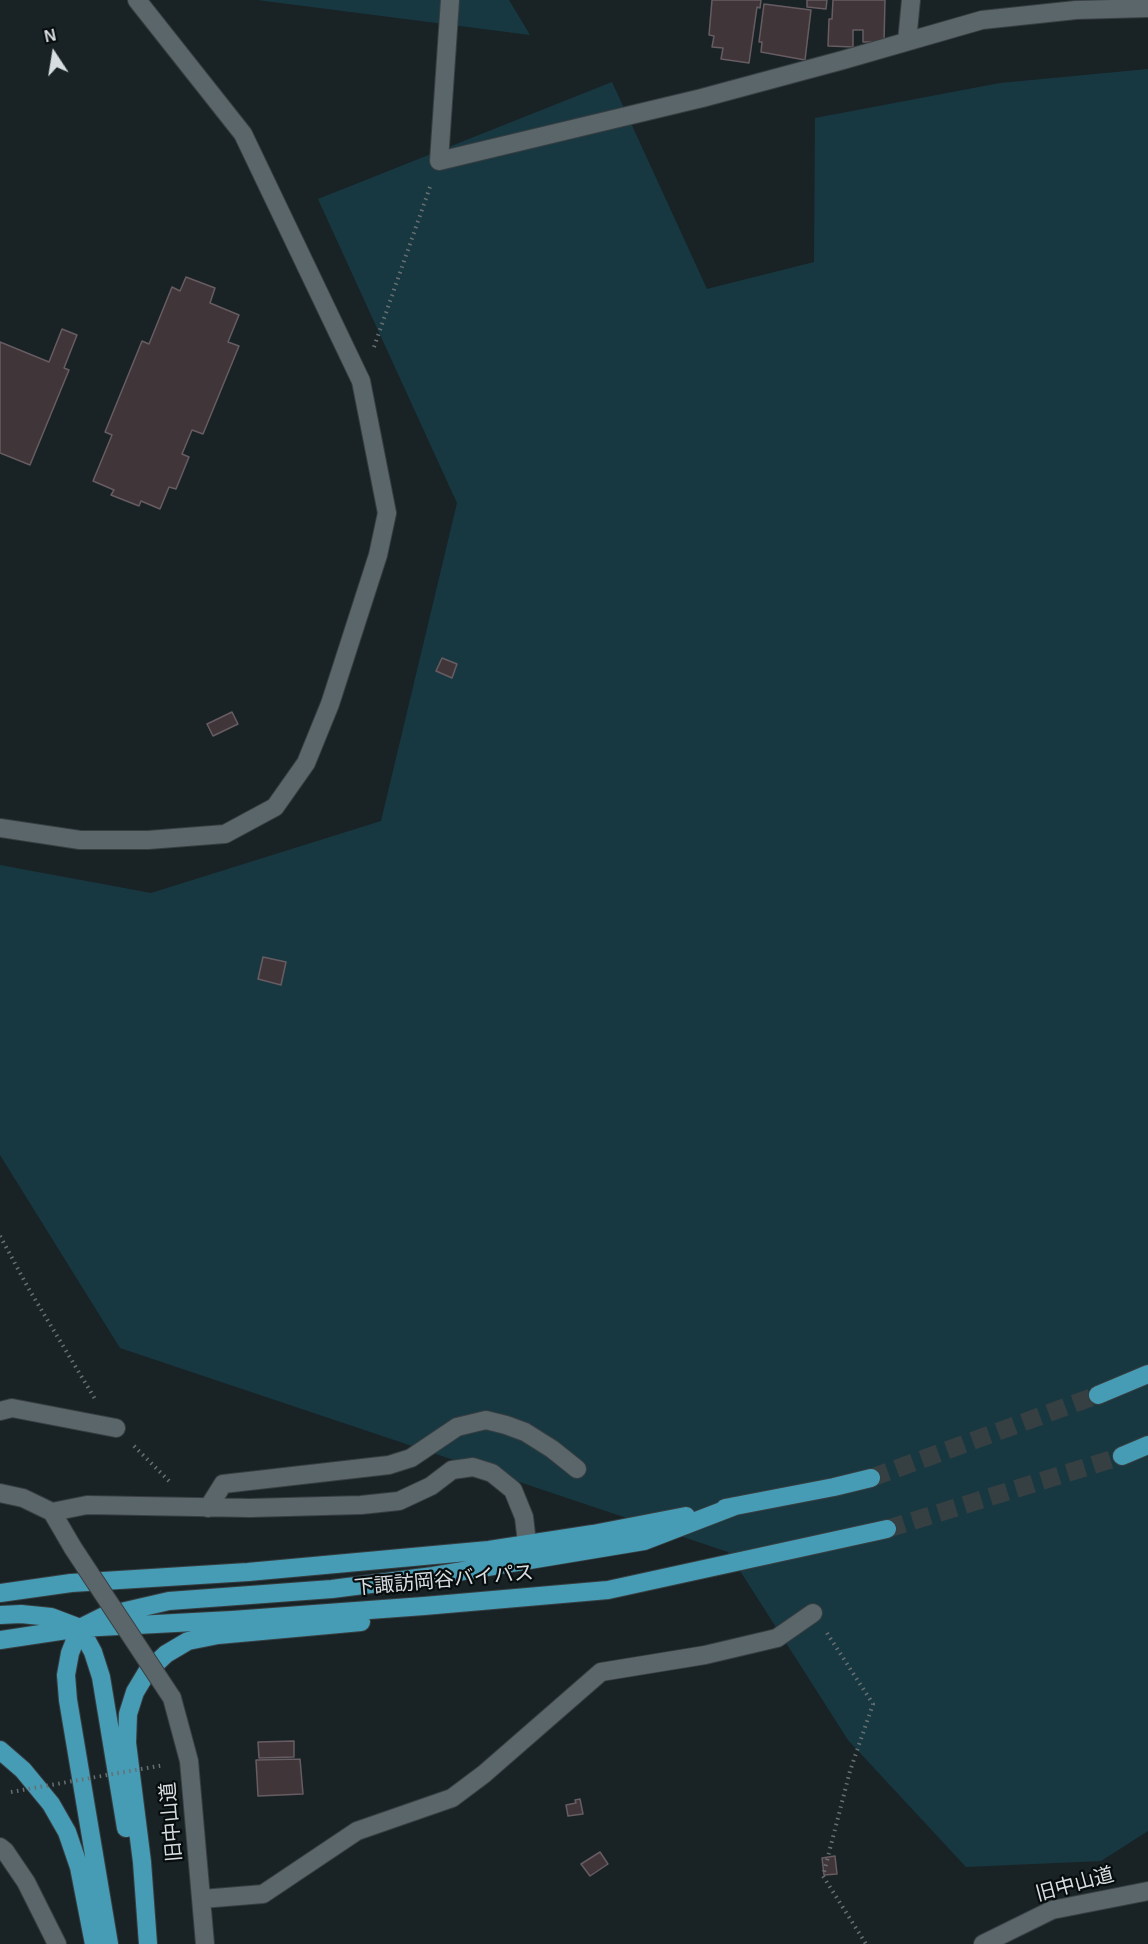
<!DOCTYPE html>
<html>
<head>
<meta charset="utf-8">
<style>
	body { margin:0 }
	#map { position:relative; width:1148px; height:1944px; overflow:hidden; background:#192326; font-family:Arial,sans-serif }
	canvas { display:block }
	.north { position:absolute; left:24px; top:24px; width:60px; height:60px; -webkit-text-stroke:4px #070c0d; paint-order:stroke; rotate:348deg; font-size:16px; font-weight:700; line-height:24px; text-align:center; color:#d7dde0 }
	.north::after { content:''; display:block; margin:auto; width:21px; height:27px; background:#d7dde0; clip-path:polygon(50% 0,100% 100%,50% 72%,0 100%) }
</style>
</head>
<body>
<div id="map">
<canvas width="1148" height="1944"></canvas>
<div class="north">N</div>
</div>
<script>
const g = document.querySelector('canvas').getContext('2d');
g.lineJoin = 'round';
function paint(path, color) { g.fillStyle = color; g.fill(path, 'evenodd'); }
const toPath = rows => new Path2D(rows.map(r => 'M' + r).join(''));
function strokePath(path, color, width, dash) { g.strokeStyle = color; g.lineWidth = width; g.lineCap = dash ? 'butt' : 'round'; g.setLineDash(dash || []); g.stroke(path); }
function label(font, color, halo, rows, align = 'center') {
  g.font = font + ' Arial,"Noto Sans JP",sans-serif'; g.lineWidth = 4.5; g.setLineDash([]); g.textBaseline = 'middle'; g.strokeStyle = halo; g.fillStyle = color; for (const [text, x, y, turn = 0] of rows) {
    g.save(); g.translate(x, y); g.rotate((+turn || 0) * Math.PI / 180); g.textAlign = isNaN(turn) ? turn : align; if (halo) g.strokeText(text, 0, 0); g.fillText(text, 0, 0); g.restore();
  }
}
paint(toPath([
	[257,0,509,0,530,35],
	[1148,69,1148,1831,1101,1861,966,1867,848,1740,728,1552,120,1348,0,1155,0,865,151,893,381,821,457,503,318,199,612,82,707,289,814,262,815,118,1000,83]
]), '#183841');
const building = toPath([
	[712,0,761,0,760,8,757,7,749,63,721,59,723,48,712,47,714,36,709,35,712,0],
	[807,0,827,0,826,9,807,7,807,0],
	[833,0,885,0,884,42,863,42,863,30,853,30,853,47,828,46,829,19,832,19,833,0],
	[764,4,811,10,805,60,761,52,762,42,759,42,764,4],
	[186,277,215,288,210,303,239,315,228,342,239,346,203,434,192,430,182,454,189,457,176,489,169,487,160,509,141,501,139,506,111,495,114,490,93,481,112,435,105,432,142,341,149,344,172,287,180,291,186,277],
	[62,329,77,335,64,368,69,370,30,465,0,453,0,342,49,362,62,329],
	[442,658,457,664,452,678,436,671,442,658],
	[232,712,238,724,213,736,207,724,232,712],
	[263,957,286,962,281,985,258,979,263,957],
	[294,1741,294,1757,259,1758,258,1742,294,1741],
	[300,1759,303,1794,258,1796,256,1760,300,1759],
	[580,1799,583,1814,568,1816,566,1805,576,1803,575,1800,580,1799],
	[600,1852,608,1864,590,1876,581,1864,600,1852],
	[835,1856,837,1874,824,1875,822,1858,835,1856]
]);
paint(building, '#40363a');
strokePath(building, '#675c61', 1.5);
strokePath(toPath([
	[871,1478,1098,1395],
	[887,1529,1122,1456]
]), '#363f42', 18, [18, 9]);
const street = toPath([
	[450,0,439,161,702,98,843,60,982,20,1076,10,1148,8],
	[907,41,911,0],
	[0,828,80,840,148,840,225,834,275,807,306,763,330,704,378,555,387,513,361,381,243,134,137,0],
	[0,1411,12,1408,116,1428],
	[0,1493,23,1498,52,1512,73,1548],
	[208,1508,223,1484,389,1465,411,1458,457,1427,486,1420,506,1425,525,1432,552,1449,577,1469],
	[52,1512,87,1505,250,1508,361,1505,399,1501,431,1486,452,1470,473,1467,492,1473,513,1490,524,1517,527,1543],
	[172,1698,189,1761,205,1944],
	[0,1847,5,1851,26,1882,57,1944],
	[202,1899,263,1894,357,1831,452,1798,484,1774,601,1672,705,1655,777,1638,813,1613],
	[983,1944,1052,1910,1148,1891]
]);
const highway = toPath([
	[1098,1395,1148,1374],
	[1122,1456,1148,1445],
	[725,1508,834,1487,871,1478],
	[0,1593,71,1583,248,1572,489,1550,593,1534,686,1516],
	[0,1615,21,1614,51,1617,80,1628,93,1652,101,1677,126,1828],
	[0,1640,80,1628,232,1620,424,1606,608,1590,887,1529],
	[0,1750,23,1770,51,1804,67,1832,79,1867,94,1944],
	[109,1944,68,1700,66,1675,70,1653,80,1628,104,1616,169,1601,332,1589,433,1576,644,1541,735,1506],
	[148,1944,142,1862,127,1743,128,1714,135,1692,147,1672,166,1654,188,1641,218,1635,361,1622]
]);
strokePath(street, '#373e41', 20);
strokePath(highway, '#373e41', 20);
strokePath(toPath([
	[374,347,431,184],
	[0,1236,30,1291,95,1399],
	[134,1446,169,1481],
	[827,1633,873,1704,850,1771,823,1876,866,1944]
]), '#676f72', 4, [1.5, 4.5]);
strokePath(street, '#5a666a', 18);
strokePath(highway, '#479cb5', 18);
const streetBridge = toPath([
	[73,1548,172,1698]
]);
strokePath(streetBridge, '#373e41', 20, []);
strokePath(toPath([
	[11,1792,164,1765]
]), '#676f72', 4, [1.5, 4.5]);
strokePath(streetBridge, '#5a666a', 18);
label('20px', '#d7dde0', '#070c0d', [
	["下諏訪岡谷バイパス",444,1581,-5],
	["旧中山道",172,1822,-95],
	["旧中山道",1075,1885,-15]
]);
</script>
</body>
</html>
